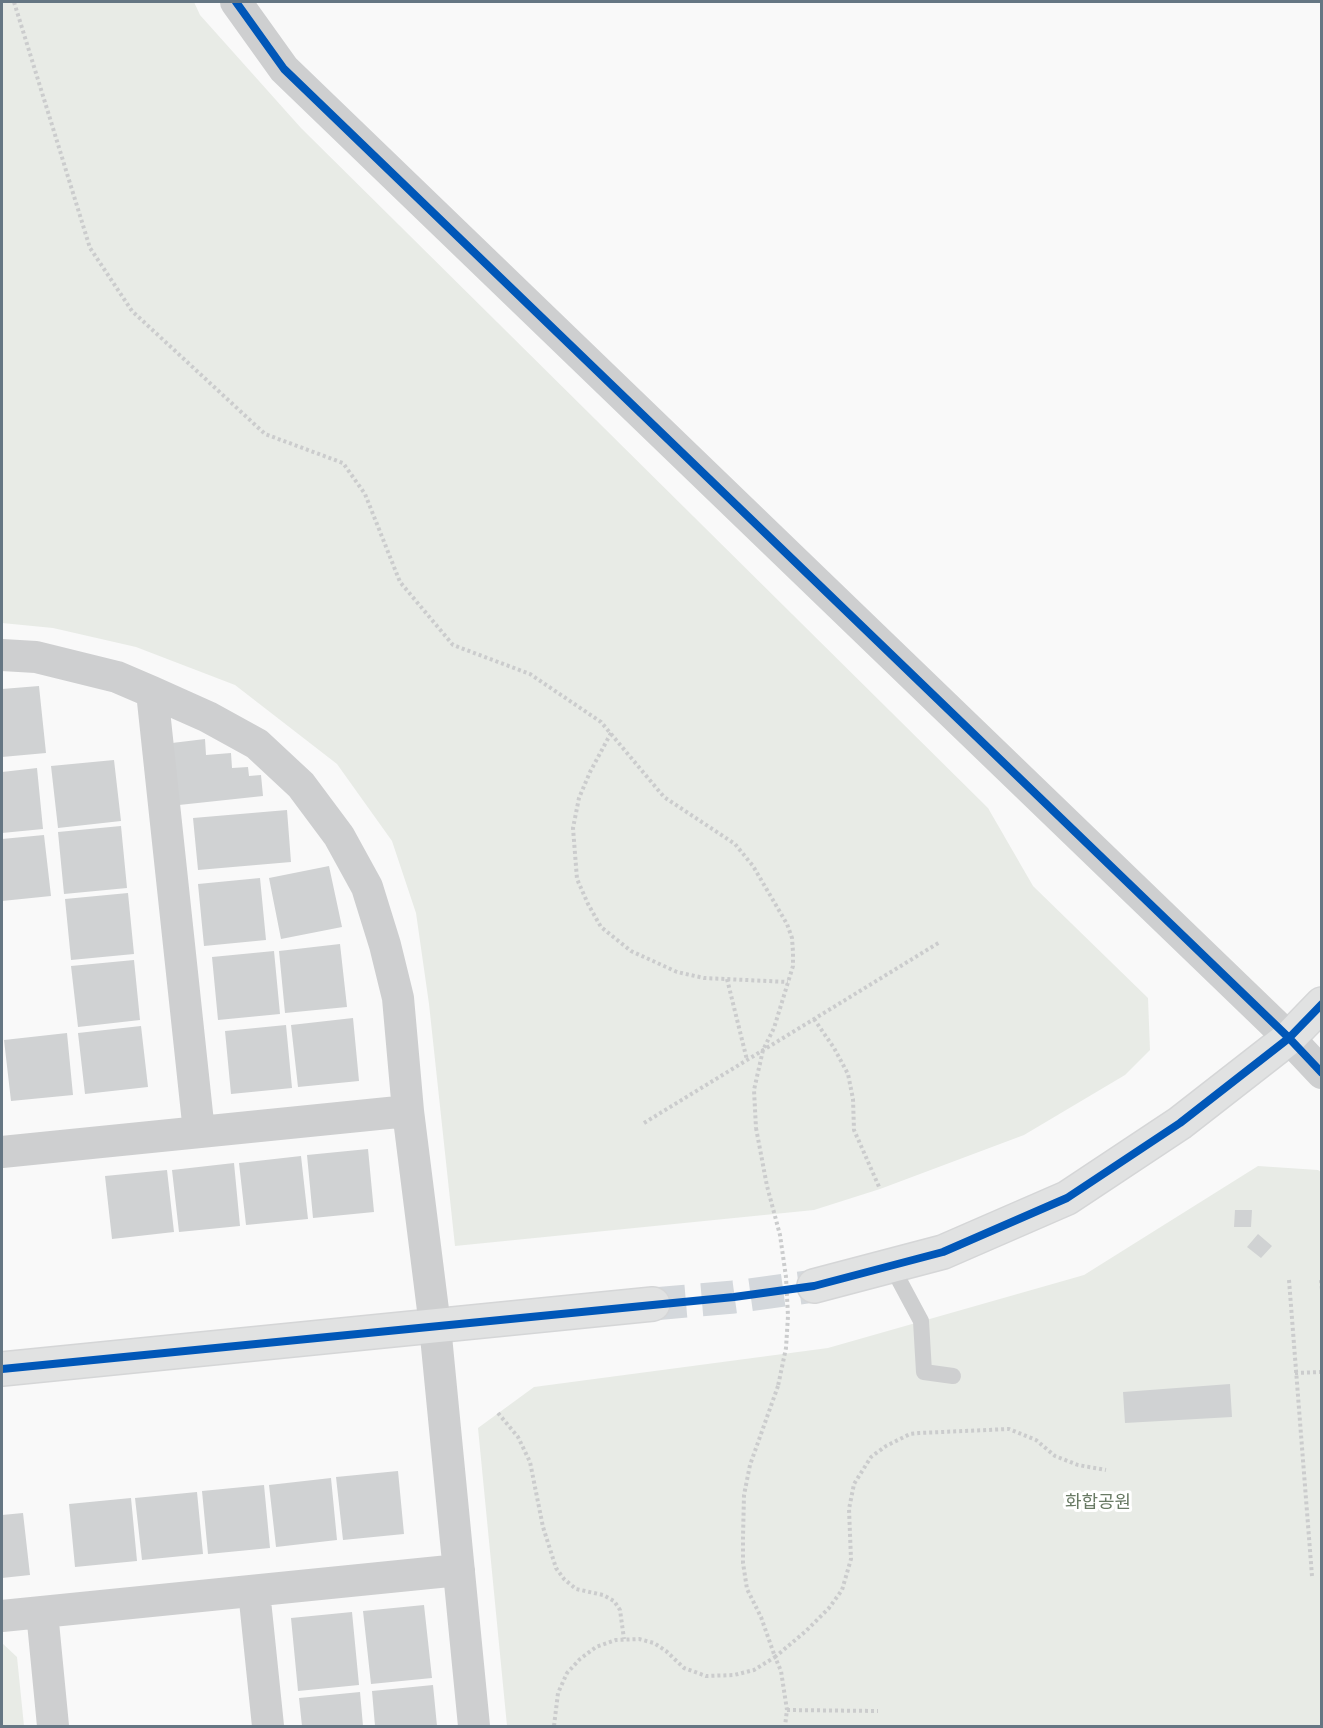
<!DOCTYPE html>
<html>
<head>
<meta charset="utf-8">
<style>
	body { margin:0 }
	#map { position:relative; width:1323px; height:1728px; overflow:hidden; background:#f9f9f9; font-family:Montserrat,sans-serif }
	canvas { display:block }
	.frame { position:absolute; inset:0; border:3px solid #657683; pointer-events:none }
</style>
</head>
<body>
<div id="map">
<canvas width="1323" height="1728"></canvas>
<div class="frame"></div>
</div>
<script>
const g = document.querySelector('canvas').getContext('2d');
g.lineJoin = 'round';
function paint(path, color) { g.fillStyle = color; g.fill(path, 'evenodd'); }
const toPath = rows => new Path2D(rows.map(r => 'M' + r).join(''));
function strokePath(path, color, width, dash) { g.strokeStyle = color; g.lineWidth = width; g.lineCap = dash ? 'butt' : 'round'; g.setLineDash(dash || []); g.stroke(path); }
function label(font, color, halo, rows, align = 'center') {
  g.font = font + ' Montserrat,"Noto Sans KR",sans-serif'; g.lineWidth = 6; g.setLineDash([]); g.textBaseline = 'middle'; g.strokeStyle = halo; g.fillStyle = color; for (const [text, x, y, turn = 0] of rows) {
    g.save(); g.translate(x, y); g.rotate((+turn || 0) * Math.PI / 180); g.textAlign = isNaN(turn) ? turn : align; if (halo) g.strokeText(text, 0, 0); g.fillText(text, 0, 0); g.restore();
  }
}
paint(toPath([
	[2,2,194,2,200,15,301,128,988,808,1033,886,1148,998,1150,1050,1125,1075,1024,1135,880,1189,814,1210,455,1246,429,1004,416,913,392,841,337,764,235,685,136,647,53,628,2,623],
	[1258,1166,1318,1170,1322,1173,1321,1726,507,1726,478,1428,534,1387,828,1348,1084,1275],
	[2,1643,17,1657,24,1726,2,1726]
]), '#e8ebe6');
paint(toPath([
	[39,686,46,753,2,757,2,689],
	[205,739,206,755,231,753,232,768,248,767,249,776,261,775,263,796,179,805,172,743],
	[114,760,121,821,58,828,51,766],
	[37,768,43,829,2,833,2,772],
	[287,810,291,862,198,870,193,818],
	[121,826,127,888,64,894,58,832],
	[44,835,51,896,2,901,2,839],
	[329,866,342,927,281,939,269,878],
	[260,878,266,940,204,946,198,884],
	[128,893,134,954,71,960,65,899],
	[340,944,347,1007,285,1013,279,951],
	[274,951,280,1014,218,1020,212,957],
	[134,960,140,1020,78,1027,71,966],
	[353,1018,359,1081,298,1087,291,1025],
	[286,1025,292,1088,231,1094,225,1031],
	[141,1026,148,1087,85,1094,78,1033],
	[67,1033,73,1095,11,1101,4,1040],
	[368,1149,374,1212,313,1218,307,1155],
	[301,1156,308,1219,246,1225,239,1163],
	[234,1163,240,1226,179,1232,172,1170],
	[167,1170,174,1232,112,1239,105,1176],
	[1235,1210,1252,1210,1251,1227,1234,1227],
	[1258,1234,1272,1246,1261,1258,1247,1247],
	[1230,1384,1232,1417,1125,1423,1123,1392],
	[398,1471,404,1534,343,1540,336,1477],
	[331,1478,337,1540,276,1547,269,1485],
	[264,1485,270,1548,208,1554,202,1491],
	[197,1492,203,1554,142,1560,135,1498],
	[131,1498,137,1561,75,1567,69,1504],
	[23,1513,30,1575,2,1578,2,1515],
	[424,1605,432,1678,371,1684,363,1611],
	[352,1612,359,1685,298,1691,291,1618],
	[433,1685,437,1726,375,1726,372,1691],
	[360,1692,363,1726,302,1726,299,1698]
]), '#d0d2d3');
strokePath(toPath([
	[653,1304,734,1297,814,1286]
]), '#d4d8dc', 33, [33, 16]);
const secondary = toPath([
	[814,1286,943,1252,1067,1198,1180,1123,1289,1038,1322,1004],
	[2,1369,653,1304]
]);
strokePath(secondary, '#d5d6d7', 36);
strokePath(toPath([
	[14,2,90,248,132,311,265,434,343,463,365,494,400,582,453,645,530,674,601,722,664,797,735,844,753,866,787,924,792,938,793,952,793,966,774,1028,763,1050,754,1090,756,1128],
	[611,733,590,772,579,798,573,828,577,879,588,904,601,927,631,951,677,972,704,978,788,982],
	[727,979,747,1060],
	[814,1019,834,1048,848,1074,853,1099,854,1130,880,1189],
	[644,1123,940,942],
	[1289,1280,1312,1576],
	[1321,1280,1322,1290],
	[1295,1373,1322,1372],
	[778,1386,750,1465,744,1495,743,1537,743,1563,747,1589,761,1617,775,1657,806,1631,829,1608,842,1590,851,1559,849,1509,854,1484,871,1457,886,1446,910,1434,919,1433,1009,1429,1036,1440,1055,1456,1078,1465,1106,1470],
	[498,1413,518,1437,530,1462,543,1527,556,1568,564,1579,576,1589,603,1595,614,1601,620,1610,624,1639],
	[787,1710,878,1711],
	[554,1726,558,1693,567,1673,580,1659,596,1647,616,1640,639,1639,654,1643,666,1651,684,1668,706,1676,734,1675,754,1670,775,1657,781,1671,787,1710,785,1726]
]), '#cbcccd', 4, [3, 3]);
strokePath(toPath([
	[891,1265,921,1321,924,1372,953,1376]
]), '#cecfd0', 16);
strokePath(toPath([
	[236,2,284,69,1289,1038,1322,1073],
	[2,655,36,657,117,677,152,692,208,717,257,744,301,785,339,836,367,887,385,945,398,998,408,1111,2,1152],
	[152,692,199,1132],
	[408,1111,435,1326,474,1726],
	[254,1591,268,1726],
	[42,1612,53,1726],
	[2,1616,459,1570]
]), '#cecfd0', 32);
strokePath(secondary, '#e1e2e2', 33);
strokePath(toPath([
	[756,1128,767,1186,780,1235,786,1277,788,1316,786,1348,778,1386]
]), '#cbcccd', 4, [3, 3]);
strokePath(toPath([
	[236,2,284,69,1289,1038,1322,1073],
	[2,1369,734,1297,814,1286,943,1252,1067,1198,1180,1123,1289,1038,1322,1004]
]), '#0057b8', 8);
label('18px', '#687a64', '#fff', [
	["화합공원",1098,1503]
]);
</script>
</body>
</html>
